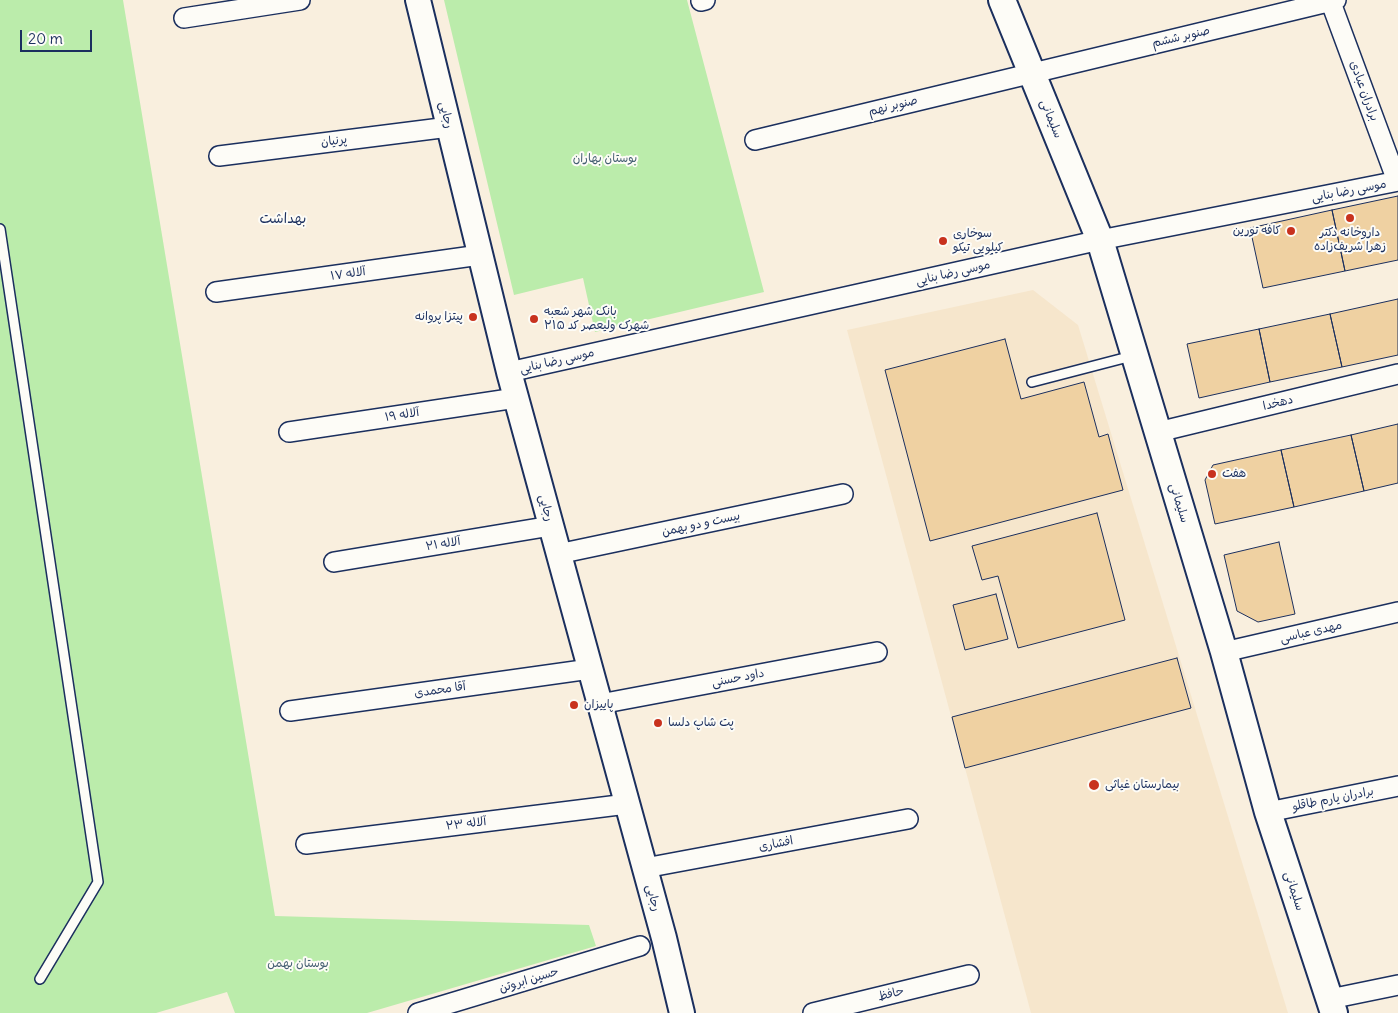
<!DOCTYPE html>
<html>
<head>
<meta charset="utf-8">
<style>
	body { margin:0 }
	#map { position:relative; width:1398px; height:1013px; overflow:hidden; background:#f9efde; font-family:Delius,sans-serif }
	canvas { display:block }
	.scale { position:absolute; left:20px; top:30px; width:72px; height:22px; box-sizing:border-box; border:2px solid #1b2f5e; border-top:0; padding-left:6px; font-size:15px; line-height:18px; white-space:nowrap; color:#1b2f5e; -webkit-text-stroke:4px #fdfcf7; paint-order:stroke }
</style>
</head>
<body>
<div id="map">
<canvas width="1398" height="1013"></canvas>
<div class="scale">20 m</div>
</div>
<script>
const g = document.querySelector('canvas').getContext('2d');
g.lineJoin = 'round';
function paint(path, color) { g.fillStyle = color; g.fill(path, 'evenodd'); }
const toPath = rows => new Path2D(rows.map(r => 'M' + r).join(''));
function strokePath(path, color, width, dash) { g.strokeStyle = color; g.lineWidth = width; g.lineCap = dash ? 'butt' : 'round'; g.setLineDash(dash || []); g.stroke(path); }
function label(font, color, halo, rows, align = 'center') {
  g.font = font + ' Delius,"Playpen Sans Arabic",sans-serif'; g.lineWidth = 4; g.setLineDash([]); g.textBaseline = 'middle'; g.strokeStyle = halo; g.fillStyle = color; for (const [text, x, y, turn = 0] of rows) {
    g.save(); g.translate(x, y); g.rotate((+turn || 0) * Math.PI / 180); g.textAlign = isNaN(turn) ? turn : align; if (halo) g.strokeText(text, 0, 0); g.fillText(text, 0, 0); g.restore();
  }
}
paint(toPath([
	[1033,290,1078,325,1288,1013,1031,1013,847,330]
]), '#f6e6cc');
paint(toPath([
	[0,0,123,0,275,916,589,925,596,946,367,1013,235,1013,227,992,156,1013,0,1013],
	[444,0,687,0,764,292,595,332,583,278,514,295]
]), '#bbecab');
const building = toPath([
	[1398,196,1398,260,1345,271,1332,210,1398,196],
	[1332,210,1345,271,1263,288,1250,228,1332,210],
	[1398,299,1398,355,1342,367,1330,314,1398,299],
	[1330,314,1342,367,1270,382,1259,329,1330,314],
	[1259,329,1270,382,1199,398,1187,344,1259,329],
	[1005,339,1021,399,1084,382,1099,437,1108,434,1123,490,930,541,885,370,1005,339],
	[1398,424,1398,483,1364,491,1351,435,1398,424],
	[1351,435,1364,491,1294,507,1281,450,1351,435],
	[1281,450,1294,507,1215,524,1205,480,1213,465,1281,450],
	[1097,513,1125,620,1018,648,998,576,982,580,972,546,1097,513],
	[1279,542,1295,614,1258,622,1237,611,1224,555,1279,542],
	[996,594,1008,639,965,650,953,605,996,594],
	[1177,658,1191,708,965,768,952,717,1177,658]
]);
paint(building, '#efd1a2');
strokePath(building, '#1b2f5e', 1);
const service = toPath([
	[0,229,98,882,40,979],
	[1032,382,1132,356]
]);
const minor = toPath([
	[1330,0,1397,181],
	[701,1,705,0],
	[184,18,300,0],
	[755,140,1336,0],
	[219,156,449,127],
	[216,292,480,255],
	[509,372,1100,240,1398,181],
	[289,432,516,398],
	[1158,432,1398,374],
	[558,554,843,494],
	[334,562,551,526],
	[1224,652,1398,612],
	[600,704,877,652],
	[290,711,590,669],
	[1268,812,1398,786],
	[306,844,627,804],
	[645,868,908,819],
	[1330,999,1398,985],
	[418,1013,640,946],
	[813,1013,969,975]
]);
const tertiary = toPath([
	[418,0,509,372,664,938,682,1013]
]);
const secondary = toPath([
	[1002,0,1100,240,1224,652,1268,812,1334,1013]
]);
strokePath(service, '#1b2f5e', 12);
strokePath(minor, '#1b2f5e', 22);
strokePath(tertiary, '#1b2f5e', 28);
strokePath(secondary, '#1b2f5e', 30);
strokePath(service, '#fdfcf7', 9);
strokePath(minor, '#fdfcf7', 19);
strokePath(tertiary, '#fdfcf7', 24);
strokePath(secondary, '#fdfcf7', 26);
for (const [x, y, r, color] of [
	[1350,218,5,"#c8321e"],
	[1291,231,5,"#c8321e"],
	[943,241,5,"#c8321e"],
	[473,317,5,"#c8321e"],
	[534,319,5,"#c8321e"],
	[1212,474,5,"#c8321e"],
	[574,705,5,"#c8321e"],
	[658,723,5,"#c8321e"],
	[1094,785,6,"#c8321e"]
]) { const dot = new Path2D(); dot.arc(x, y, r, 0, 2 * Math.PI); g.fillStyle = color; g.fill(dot); strokePath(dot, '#fdfcf7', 2); }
label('12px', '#1b2f5e', '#fdfcf7', [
	["صنوبر ششم",1181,37,-13],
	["برادران عبادی",1364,91,70],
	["صنوبر نهم",893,106,-14],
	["رجایی",446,115,76],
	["سلیمانی",1051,119,68],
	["پرنیان",334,141,-7],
	["موسی رضا بنایی",1349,191,-11],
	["موسی رضا بنایی",953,273,-13],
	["آلاله ۱۷",348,274,-8],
	["موسی رضا بنایی",557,361,-13],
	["دهخدا",1278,403,-14],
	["آلاله ۱۹",402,415,-9],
	["سلیمانی",1179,503,73],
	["رجایی",546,508,75],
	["بیست و دو بهمن",701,524,-12],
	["آلاله ۲۱",443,544,-9],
	["مهدی عباسی",1311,632,-13],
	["داود حسنی",738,678,-11],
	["آقا محمدی",440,690,-8],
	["برادران یارم طاقلو",1333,799,-11],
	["آلاله ۲۳",466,824,-7],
	["افشاری",776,844,-11],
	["سلیمانی",1294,891,72],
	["رجایی",653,898,75],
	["حسین ابروتن",529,980,-17],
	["حافظ",891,994,-14]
]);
label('12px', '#435e71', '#fdfcf7', [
	["بوستان بهاران",605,159],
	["بوستان بهمن",298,964]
]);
label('12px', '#1b2f5e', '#fdfcf7', [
	["کافه تورین",1281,231,"right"],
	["داروخانه دکتر",1350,233,"center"],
	["زهرا شریف‌زاده",1350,247,"center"],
	["سوخاری",953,234],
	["کیلویی تیکو",953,248],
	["بانک شهر شعبه",544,312],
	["شهرک ولیعصر کد ۲۱۵",544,326],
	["پیتزا پروانه",463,317,"right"],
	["هفت",1222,474],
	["پاییزان",584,705],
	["پت شاپ دلسا",668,723],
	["بیمارستان غیاثی",1105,785]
], 'left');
label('14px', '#1b2f5e', '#fdfcf7', [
	["بهداشت",283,219]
]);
</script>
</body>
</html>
